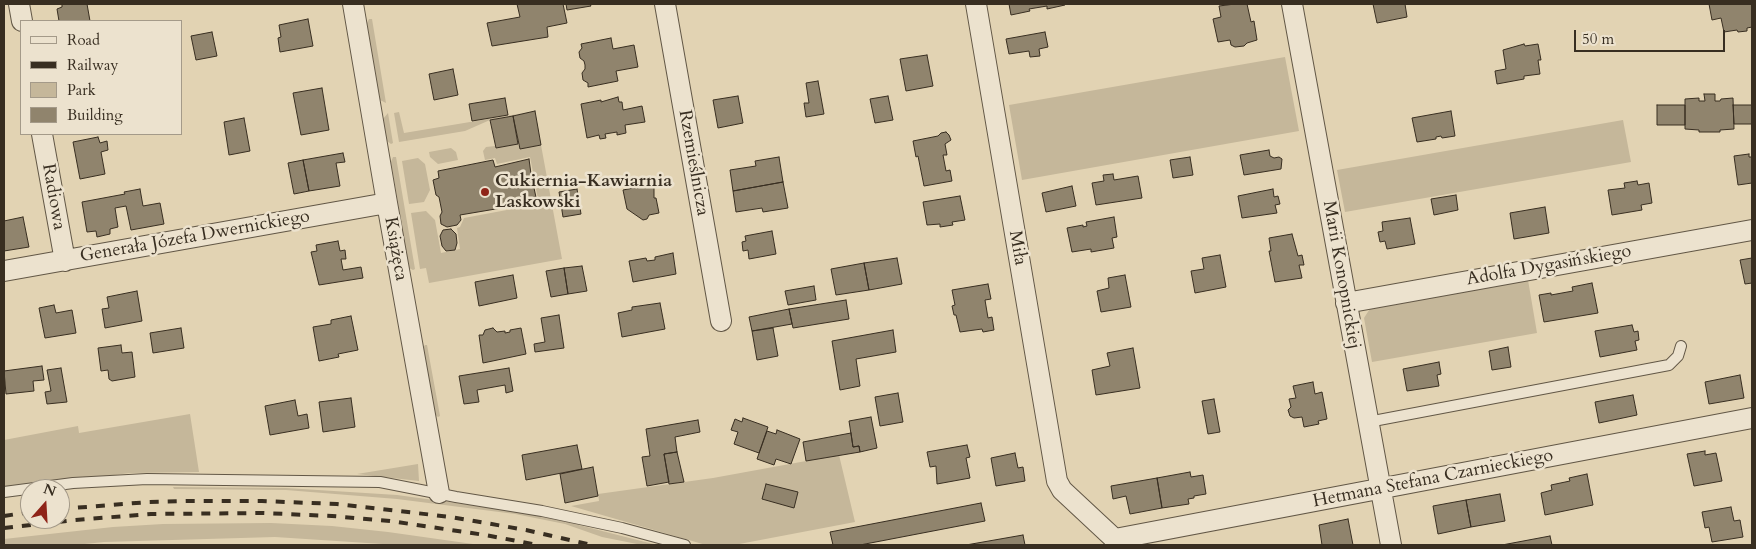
<!DOCTYPE html>
<html>
<head>
<meta charset="utf-8">
<style>
	body { margin:0 }
	#map { position:relative; width:1756px; height:549px; overflow:hidden; background:#e2d3b3; font-family:Cardo,serif }
	canvas { display:block }
	.frame { position:absolute; inset:0; border:5px solid #382e21; pointer-events:none }
	.legend { position:absolute; left:20px; top:20px; width:162px; height:115px; box-sizing:border-box; background:#ece2ce; border:1px solid #a49a89; margin:0; padding:6px 9px; list-style:none; font-size:15px; color:#382e21 }
	.legend li { display:flex; align-items:center; gap:10px; height:25px }
	.legend b { width:25px; border:1px solid #a49a89 }
	.north { position:absolute; left:20px; top:479px; width:50px; height:50px; box-sizing:border-box; background:#ece2ce; border:1px solid #a49a89; border-radius:50%; rotate:19deg; font-size:14px; font-weight:700; line-height:20px; text-align:center; color:#382e21 }
	.north::after { content:''; display:block; margin:auto; width:18px; height:22px; background:#8f2418; clip-path:polygon(50% 0,100% 100%,50% 72%,0 100%) }
	.scale { position:absolute; left:1574px; top:30px; width:151px; height:22px; box-sizing:border-box; border:2px solid #382e21; border-top:0; padding-left:6px; font-size:15px; line-height:18px; white-space:nowrap; color:#382e21; -webkit-text-stroke:4px #ece2ce; paint-order:stroke }
</style>
</head>
<body>
<div id="map">
<canvas width="1756" height="549"></canvas>
<div class="frame"></div>
<ul class="legend">
<li><b style="height:6px;background:#ece2ce"></b>Road</li>
<li><b style="height:6px;background:#382e21"></b>Railway</li>
<li><b style="height:14px;background:#c5b79a"></b>Park</li>
<li><b style="height:14px;background:#90846d"></b>Building</li>
</ul>
<div class="north">N</div>
<div class="scale">50 m</div>
</div>
<script>
const g = document.querySelector('canvas').getContext('2d');
g.lineJoin = 'round';
function paint(path, color) { g.fillStyle = color; g.fill(path, 'evenodd'); }
const toPath = rows => new Path2D(rows.map(r => 'M' + r).join(''));
function strokePath(path, color, width, dash) { g.strokeStyle = color; g.lineWidth = width; g.lineCap = dash ? 'butt' : 'round'; g.setLineDash(dash || []); g.stroke(path); }
function label(font, color, halo, rows, align = 'center') {
  g.font = font + ' Cardo,serif'; g.lineWidth = 5; g.setLineDash([]); g.textBaseline = 'middle'; g.strokeStyle = halo; g.fillStyle = color; for (const [text, x, y, turn = 0] of rows) {
    g.save(); g.translate(x, y); g.rotate((+turn || 0) * Math.PI / 180); g.textAlign = isNaN(turn) ? turn : align; if (halo) g.strokeText(text, 0, 0); g.fillText(text, 0, 0); g.restore();
  }
}
paint(toPath([
	[369,19,372,19,386,103,380,100,367,23],
	[1285,57,1299,131,1022,180,1009,105],
	[399,112,404,133,530,112,490,120,465,131,399,142,394,113],
	[388,113,393,143,391,144,387,141,383,119],
	[1623,120,1631,162,1345,212,1337,170],
	[518,144,520,149,541,145,562,259,429,283,426,268,420,269,411,213,426,211,435,220,441,253,460,249,457,228,460,227,464,218,539,204,536,189,538,184,537,175,533,172,530,157,497,164,495,158,485,160,483,151,486,147,495,146,496,148],
	[451,148,456,152,458,160,438,164,430,157,429,152],
	[393,157,396,157,415,269,413,270,409,268,391,162],
	[418,158,425,164,430,190,424,202,409,204,402,161],
	[1528,280,1537,333,1372,362,1364,318,1371,307],
	[425,345,427,345,440,416,438,417,434,414,423,348],
	[190,414,199,472,130,473,4,489,4,440,78,426,79,433],
	[839,455,855,522,734,545,706,545,571,506,599,501,598,494,713,478],
	[418,464,419,481,357,474],
	[173,487,286,488,397,495,515,511,567,522,657,545,642,545,602,537,565,524,515,514,397,499,286,490,174,489],
	[271,523,332,526,388,532,480,545,398,545,275,537,104,542,75,545,4,545,4,539,113,527,163,524]
]), '#c5b79a');
const building = toPath([
	[62,4,87,4,90,21,59,21,57,9,62,7,62,4],
	[517,4,563,4,567,23,547,27,548,37,492,46,487,23,520,17,517,4],
	[566,4,590,4,591,6,567,10,566,4],
	[1009,4,1065,4,1065,5,1047,9,1047,6,1029,9,1030,11,1011,15,1009,4],
	[1235,4,1247,4,1251,22,1254,21,1257,40,1247,43,1244,46,1235,47,1231,45,1230,40,1218,42,1213,19,1221,17,1219,6,1235,4],
	[1373,4,1405,4,1407,17,1377,23,1373,4],
	[1709,4,1752,4,1752,27,1747,28,1747,31,1738,32,1737,30,1724,32,1721,18,1712,20,1709,4],
	[308,19,313,46,280,52,278,38,281,37,279,25,308,19],
	[212,32,217,56,196,60,191,36,212,32],
	[1045,32,1048,47,1039,49,1040,56,1030,57,1029,51,1009,54,1006,39,1045,32],
	[611,38,613,49,634,45,638,67,616,71,618,81,588,87,588,83,583,80,582,73,585,69,585,65,584,61,580,58,579,52,582,48,581,44,611,38],
	[1524,44,1525,46,1538,44,1541,60,1538,60,1540,74,1524,76,1524,79,1497,84,1495,71,1506,69,1503,50,1524,44],
	[927,55,933,86,906,91,900,59,927,55],
	[453,69,458,95,434,100,429,74,453,69],
	[818,81,824,114,806,117,804,103,809,103,806,83,818,81],
	[322,88,329,130,301,135,293,93,322,88],
	[1704,94,1715,94,1715,101,1720,101,1721,99,1733,98,1734,129,1720,130,1720,132,1699,132,1699,130,1685,129,1685,99,1699,98,1699,101,1705,101,1704,94],
	[738,96,743,123,718,128,713,100,738,96],
	[888,96,893,120,875,123,870,99,888,96],
	[618,97,619,102,622,102,623,110,642,106,645,122,625,125,626,133,617,135,617,132,605,134,606,138,600,139,599,135,587,138,581,104,601,100,601,102,618,97],
	[505,98,508,115,472,121,469,104,505,98],
	[1657,105,1685,105,1685,125,1657,125,1657,105],
	[1733,105,1752,105,1752,124,1734,124,1733,105],
	[535,111,541,145,520,149,513,116,535,111],
	[1451,111,1455,136,1442,138,1441,136,1436,137,1436,139,1417,142,1412,118,1451,111],
	[513,116,518,144,496,148,490,120,513,116],
	[244,118,250,151,229,155,224,122,244,118],
	[946,132,949,135,951,140,945,144,947,155,943,155,946,171,950,170,952,181,924,186,918,156,916,157,913,141,938,136,941,133,946,132],
	[98,137,100,143,107,141,108,150,101,152,105,174,80,179,73,142,98,137],
	[1269,150,1270,156,1274,158,1279,157,1282,159,1281,169,1244,175,1240,155,1269,150],
	[343,153,345,162,336,163,340,186,309,191,303,160,343,153],
	[1749,154,1749,157,1752,157,1752,183,1738,185,1734,156,1749,154],
	[779,157,783,182,733,191,730,170,756,166,755,161,779,157],
	[1190,157,1193,175,1173,178,1170,160,1190,157],
	[529,159,531,174,535,176,537,184,534,188,537,202,460,215,461,220,457,225,447,227,441,224,440,216,442,212,439,197,436,195,433,180,439,178,438,171,493,160,495,167,529,159],
	[303,160,309,191,294,194,288,163,303,160],
	[1113,174,1114,180,1138,176,1142,198,1096,205,1092,183,1104,181,1103,175,1113,174],
	[1637,181,1638,185,1649,183,1652,203,1641,205,1642,210,1612,215,1608,190,1625,188,1624,183,1637,181],
	[783,182,788,208,763,212,762,208,736,212,733,191,783,182],
	[654,184,654,198,656,198,659,213,649,215,647,219,643,220,627,209,623,190,654,184],
	[1072,186,1076,206,1046,212,1042,193,1072,186],
	[140,189,143,206,160,203,164,224,131,230,126,206,115,208,118,227,110,229,110,234,97,237,96,231,87,232,82,202,125,194,124,192,140,189],
	[577,189,581,214,563,217,559,192,577,189],
	[1273,189,1274,197,1278,196,1280,204,1275,205,1277,213,1242,218,1238,196,1273,189],
	[1456,195,1458,210,1434,215,1431,199,1456,195],
	[960,196,965,220,952,222,953,225,940,227,940,224,927,225,923,202,960,196],
	[1545,207,1549,233,1514,239,1510,213,1545,207],
	[23,217,29,247,4,251,4,221,23,217],
	[1114,217,1117,237,1112,238,1114,248,1091,252,1091,249,1072,252,1067,228,1083,225,1083,227,1087,226,1086,222,1114,217],
	[1410,218,1415,244,1387,249,1385,241,1380,242,1378,232,1383,231,1382,222,1410,218],
	[451,229,456,234,457,243,455,250,446,251,442,246,440,236,443,230,451,229],
	[772,231,776,254,749,259,748,250,743,251,742,242,746,241,745,236,772,231],
	[1292,234,1298,256,1302,255,1304,265,1299,265,1302,278,1275,282,1269,251,1271,251,1269,238,1292,234],
	[338,241,340,251,345,250,346,259,341,259,343,270,361,267,363,278,319,285,311,252,317,251,316,245,338,241],
	[673,253,676,274,633,282,629,261,646,258,647,261,655,260,655,257,673,253],
	[1220,255,1226,287,1195,293,1191,271,1204,269,1202,258,1220,255],
	[897,258,902,284,869,290,864,263,897,258],
	[1752,258,1752,283,1745,284,1740,260,1752,258],
	[864,263,869,290,836,295,831,269,864,263],
	[582,266,587,291,568,294,564,268,582,266],
	[564,268,568,294,551,297,546,271,564,268],
	[513,275,517,298,479,306,475,282,513,275],
	[1125,275,1131,307,1101,312,1097,291,1109,288,1108,278,1125,275],
	[1592,283,1598,313,1544,322,1539,295,1551,293,1551,295,1573,291,1572,287,1592,283],
	[988,284,991,299,985,300,988,318,992,317,994,330,983,332,982,329,960,332,956,315,954,315,952,306,955,305,952,290,988,284],
	[814,286,816,300,788,305,785,291,814,286],
	[137,291,142,321,105,328,102,309,109,308,107,297,137,291],
	[846,300,849,319,793,328,789,309,846,300],
	[660,303,665,329,622,337,618,313,632,310,632,307,660,303],
	[54,305,56,313,72,310,76,333,45,338,39,308,54,305],
	[789,309,792,324,752,331,749,317,789,309],
	[559,315,564,348,535,352,534,344,545,342,541,318,559,315],
	[351,316,358,350,338,354,339,357,319,361,313,327,331,324,331,320,351,316],
	[1632,325,1634,332,1638,331,1639,340,1635,341,1637,350,1600,357,1595,331,1632,325],
	[181,328,184,348,153,353,150,333,181,328],
	[493,328,497,332,505,331,505,333,510,332,510,330,521,328,526,354,483,363,479,335,483,335,485,330,493,328],
	[773,328,778,356,757,360,752,331,773,328],
	[893,330,896,352,856,359,860,386,840,390,832,341,893,330],
	[121,345,122,353,132,352,135,377,112,381,109,379,108,370,101,371,98,348,121,345],
	[1508,347,1511,367,1492,370,1489,351,1508,347],
	[1133,348,1140,388,1096,395,1092,370,1110,366,1107,353,1133,348],
	[1439,362,1441,374,1437,375,1439,386,1407,391,1403,369,1439,362],
	[42,366,44,380,33,381,34,391,6,394,4,371,42,366],
	[61,368,67,402,47,404,45,392,51,391,47,370,61,368],
	[509,368,513,391,506,393,505,385,477,390,479,402,464,404,459,376,509,368],
	[1740,375,1744,398,1709,404,1705,382,1740,375],
	[1313,382,1315,394,1322,392,1327,419,1318,421,1319,424,1304,427,1302,417,1294,418,1290,416,1288,410,1291,407,1289,399,1296,398,1293,386,1313,382],
	[898,393,903,422,880,426,875,397,898,393],
	[1633,395,1637,415,1599,423,1595,402,1633,395],
	[351,398,355,427,323,432,319,402,351,398],
	[1214,399,1220,432,1208,434,1202,401,1214,399],
	[295,400,298,416,307,414,309,428,270,435,265,406,295,400],
	[871,417,877,448,860,452,859,446,853,447,849,421,871,417],
	[743,418,768,427,759,453,734,444,738,432,731,430,735,419,742,422,743,418],
	[698,420,700,432,675,437,677,452,664,454,669,482,647,486,642,457,650,456,646,429,698,420],
	[777,430,800,439,791,464,776,459,774,465,757,459,767,431,776,434,777,430],
	[851,433,853,447,859,446,860,452,806,461,803,442,851,433],
	[577,445,582,469,526,480,522,455,577,445],
	[967,445,970,457,966,458,970,478,937,484,936,466,930,467,927,452,967,445],
	[1705,451,1705,455,1716,453,1722,481,1694,486,1687,454,1705,451],
	[677,452,684,482,669,484,664,454,677,452],
	[1015,453,1018,468,1023,467,1025,481,996,486,991,458,1015,453],
	[593,467,598,496,565,503,560,474,593,467],
	[1190,472,1191,477,1203,475,1206,494,1194,496,1194,498,1188,499,1189,504,1162,508,1157,478,1190,472],
	[1587,474,1593,505,1545,515,1541,493,1552,490,1551,485,1570,481,1569,478,1587,474],
	[1157,478,1162,508,1130,514,1126,496,1113,499,1111,486,1157,478],
	[766,484,798,492,794,508,762,499,766,484],
	[1500,494,1505,521,1471,527,1466,500,1500,494],
	[1466,500,1471,527,1438,534,1433,506,1466,500],
	[981,503,985,521,860,545,833,545,830,532,981,503],
	[1731,507,1734,521,1740,520,1743,537,1712,542,1709,527,1705,528,1702,512,1731,507],
	[1348,519,1353,545,1322,545,1319,525,1348,519],
	[1023,535,1025,545,966,545,1023,535],
	[1550,536,1552,545,1502,545,1550,536]
]);
paint(building, '#90846d');
strokePath(building, '#382e21', 1);
const lane = toPath([
	[1368,422,1669,365,1678,356,1681,346],
	[4,492,73,483,147,479,380,482,456,497,542,511,622,528,685,545]
]);
const street = toPath([
	[19,4,22,21],
	[353,4,387,203,439,493],
	[665,4,721,321],
	[976,4,1057,481,1062,490,1121,545],
	[1292,4,1391,545],
	[42,134,65,261],
	[4,271,387,203],
	[1346,303,1752,230],
	[1115,539,1752,418]
]);
strokePath(lane, '#625746', 12);
strokePath(street, '#625746', 22);
strokePath(lane, '#ece2ce', 10);
strokePath(street, '#ece2ce', 20);
strokePath(toPath([
	[60,509,149,502,187,501,262,501,337,504,451,517,526,530,592,545],
	[4,516,30,512],
	[4,528,75,520,151,514,262,513,332,516,390,521,485,535,538,545]
]), '#382e21', 4, [9, 9]);
for (const [x, y, r, color] of [
	[485,192,5,"#8f2418"]
]) { const dot = new Path2D(); dot.arc(x, y, r, 0, 2 * Math.PI); g.fillStyle = color; g.fill(dot); strokePath(dot, '#ece2ce', 2); }
label('18px', '#382e21', '#ece2ce', [
	["Rzemieślnicza",693,163,80],
	["Radiowa",53,197,80],
	["Generała Józefa Dwernickiego",195,237,-10],
	["Miła",1017,248,80],
	["Książęca",395,249,80],
	["Adolfa Dygasińskiego",1549,266,-10],
	["Marii Konopnickiej",1341,275,80],
	["Hetmana Stefana Czarnieckiego",1433,479,-11]
]);
label('bold 18px', '#382e21', '#ece2ce', [
	["Cukiernia-Kawiarnia",495,182],
	["Laskowski",495,203]
], 'left');
</script>
</body>
</html>
